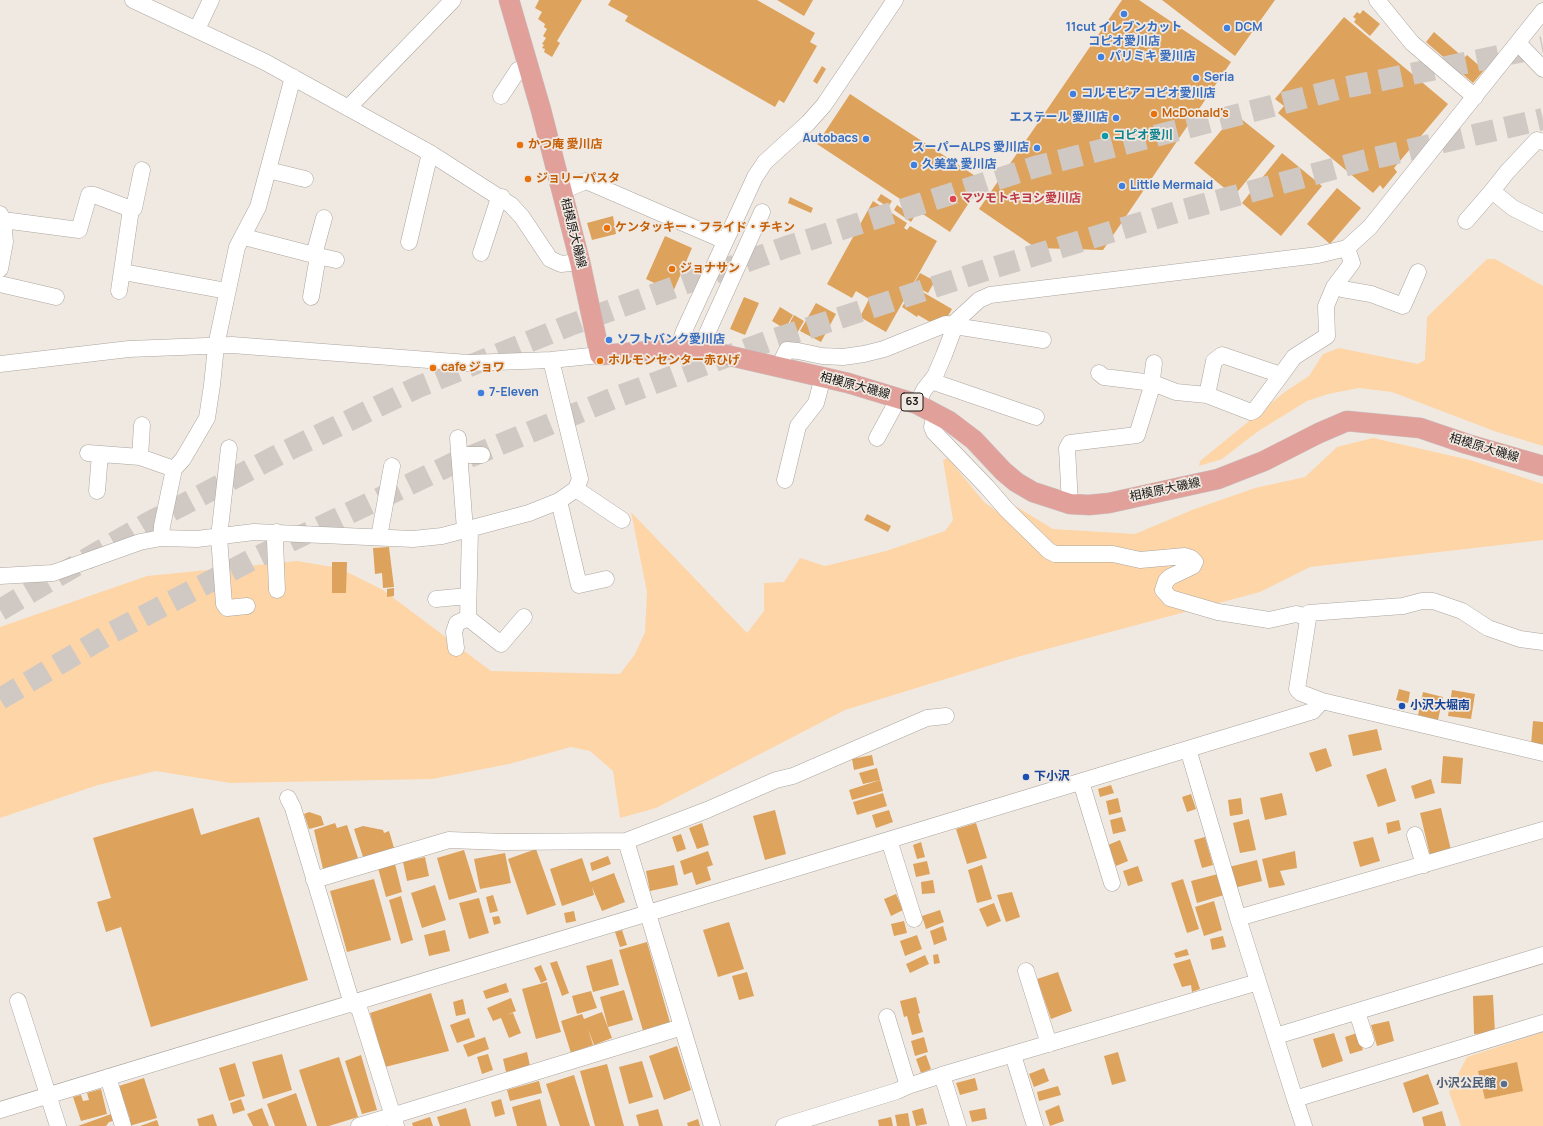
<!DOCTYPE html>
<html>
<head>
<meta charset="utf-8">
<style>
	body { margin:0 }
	canvas { display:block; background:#f0e9e2 }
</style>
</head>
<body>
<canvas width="1543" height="1126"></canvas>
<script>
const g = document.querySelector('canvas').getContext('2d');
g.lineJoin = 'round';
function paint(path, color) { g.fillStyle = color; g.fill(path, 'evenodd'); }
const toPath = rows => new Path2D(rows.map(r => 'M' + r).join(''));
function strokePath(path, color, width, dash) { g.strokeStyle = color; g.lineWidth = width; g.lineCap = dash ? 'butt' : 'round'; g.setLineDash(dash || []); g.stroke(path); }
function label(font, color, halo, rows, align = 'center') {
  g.font = font + ' Manrope,"Noto Sans JP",sans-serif'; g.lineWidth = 3.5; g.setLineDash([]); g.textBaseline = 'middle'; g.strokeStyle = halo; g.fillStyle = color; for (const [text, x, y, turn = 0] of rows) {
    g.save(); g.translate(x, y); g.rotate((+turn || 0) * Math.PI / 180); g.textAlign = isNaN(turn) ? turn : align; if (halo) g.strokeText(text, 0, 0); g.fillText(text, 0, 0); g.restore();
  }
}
paint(toPath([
	[1487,259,1495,259,1543,286,1543,446,1494,431,1392,392,1359,388,1328,394,1307,401,1257,432,1222,459,1199,466,1200,461,1286,391,1309,376,1323,354,1339,348,1418,364,1425,360,1427,317],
	[1373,438,1470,460,1543,484,1543,540,1310,567,1260,592,1017,657,845,710,656,808,620,818,613,771,590,751,571,747,509,764,432,779,230,783,156,771,98,785,0,818,0,627,147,576,297,561,339,568,383,590,491,671,620,674,635,654,645,632,647,592,631,512,747,633,764,611,764,583,784,582,800,558,825,566,886,551,945,531,953,520,943,460,948,458,984,502,1006,518,1017,507,1053,529,1135,534,1192,510,1255,488,1305,477,1337,447],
	[1543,1032,1543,1126,1461,1126,1449,1092,1467,1057]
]), '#fed5a7');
paint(toPath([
	[539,0,582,0,557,41,560,43,552,57,544,52,545,49,542,48,544,45,542,44,546,38,543,36,547,29,544,27,545,24,538,19,542,12,535,8],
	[611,0,757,0,815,33,810,42,817,46,784,103,779,100,775,107,625,21,628,16,608,5],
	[777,0,813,0,804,16],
	[1122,0,1139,0,1231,62,1103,250,1036,248,979,209],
	[1162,0,1275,0,1235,56],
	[1363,10,1380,24,1370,36,1354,22,1356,19,1353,17,1357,12,1360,14],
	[1344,17,1448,104,1394,168,1397,172,1383,189,1380,185,1373,193,1278,113,1284,106,1275,99],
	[1434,32,1464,58,1467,55,1484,70,1473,83,1426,42],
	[822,66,826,69,817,84,813,81],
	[850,94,983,181,950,232,817,144],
	[1235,114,1275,146,1234,196,1194,163],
	[1282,153,1322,186,1281,236,1242,203],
	[1337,188,1361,208,1330,244,1307,224],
	[881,194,892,201,888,207,877,200],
	[790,197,813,208,811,213,788,203],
	[873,201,907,223,904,228,907,230,910,226,937,241,886,332,860,317,869,299,856,291,852,298,827,284],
	[897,205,914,217,911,222,894,210],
	[613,216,616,234,592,240,587,223],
	[665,236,692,248,673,292,646,279],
	[920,273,935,281,928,293,913,285],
	[914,287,952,309,948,316,930,322,918,315,917,317,902,307],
	[744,297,759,303,745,335,730,329],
	[816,303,836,314,821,342,800,331],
	[780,307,793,315,785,329,772,321],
	[794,315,804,321,797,333,787,328],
	[867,514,891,526,888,532,864,520],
	[389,547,394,587,383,588,382,573,375,574,373,548],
	[332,562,347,562,346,593,332,593],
	[394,588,394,596,387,597,387,589],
	[1399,689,1410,692,1408,703,1396,700],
	[1452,690,1475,694,1471,719,1448,716],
	[1423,692,1443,697,1438,720,1418,715],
	[1533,721,1543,722,1543,746,1531,745],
	[1377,729,1382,750,1353,756,1348,735],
	[1326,748,1332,766,1316,772,1309,753],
	[872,755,874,765,854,770,852,759],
	[1443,756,1463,758,1461,784,1441,783],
	[877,768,880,780,863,784,859,773],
	[1386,768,1396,801,1378,807,1366,775],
	[1431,779,1435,793,1415,799,1411,786],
	[880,780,883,791,852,800,849,790],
	[1111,785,1114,793,1100,797,1098,789],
	[883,793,887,806,857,815,853,802],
	[1282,793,1287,815,1265,820,1260,798],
	[1191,794,1196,809,1187,812,1182,797],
	[1118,798,1121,812,1109,815,1106,801],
	[1241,798,1243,814,1230,816,1228,800],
	[193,808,201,835,259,817,308,980,151,1027,121,927,106,932,97,902,111,898,93,838],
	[1441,808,1451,850,1430,855,1420,813],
	[775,810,786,854,765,860,753,816],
	[889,810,893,822,876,828,872,815],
	[309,812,321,816,324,825,309,829,304,814],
	[1122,817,1126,831,1113,834,1110,820],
	[1249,819,1256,850,1240,853,1233,823],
	[1399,820,1401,830,1388,834,1386,823],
	[335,823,337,828,347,825,358,858,323,869,314,830],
	[702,823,709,845,697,849,689,828],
	[976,823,987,858,967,864,956,829],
	[363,826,383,830,384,833,389,831,394,848,364,860,354,829],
	[681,834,686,849,677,852,672,837],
	[1205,837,1213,865,1202,868,1194,840],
	[1373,837,1380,861,1360,867,1353,842],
	[1120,840,1128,861,1116,866,1108,845],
	[921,842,925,857,917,859,913,845],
	[536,849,556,905,527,915,508,859],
	[464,850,477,892,449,900,437,858],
	[708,851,713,865,707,867,711,880,696,885,692,872,684,875,680,861],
	[1295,851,1297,868,1280,871,1285,885,1269,888,1262,859],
	[505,853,511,883,480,889,474,859],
	[608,856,611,864,592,871,590,863],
	[425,857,429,876,407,881,403,862],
	[582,858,590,882,614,873,625,902,602,911,592,887,594,895,562,906,550,869],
	[1257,860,1262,881,1234,888,1229,867],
	[927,861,930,874,916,877,913,864],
	[395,864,402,892,386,897,378,868],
	[674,865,678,885,650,891,646,871],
	[982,865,992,899,977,903,968,870],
	[1138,866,1143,881,1128,886,1123,871],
	[1218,874,1224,895,1197,903,1191,881],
	[374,879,391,940,347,952,330,891],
	[1183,879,1199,929,1187,933,1171,883],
	[933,880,935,893,922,894,921,882],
	[435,885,446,920,422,928,411,893],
	[1012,892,1020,917,1006,922,997,895],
	[896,894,903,910,891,916,884,899],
	[493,895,498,911,490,913,486,897],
	[401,896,413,940,401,944,389,900],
	[479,898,489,933,469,939,459,903],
	[1214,901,1222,930,1204,936,1195,907],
	[994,903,1001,921,987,927,979,909],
	[940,910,944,922,926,929,922,916],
	[574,911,576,921,566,923,564,913],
	[499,916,501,923,494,925,492,917],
	[904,921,907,933,894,936,891,924],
	[729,922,744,969,718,977,703,930],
	[943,926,947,940,934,945,930,931],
	[445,930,450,951,429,956,424,935],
	[622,930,627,945,620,947,615,932],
	[917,935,922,949,905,956,900,941],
	[1223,936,1226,947,1212,950,1210,939],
	[647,942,671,1026,644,1034,619,950],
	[1187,949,1189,955,1176,958,1174,953],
	[938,954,940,963,934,964,933,955],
	[925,955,929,964,910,973,906,964],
	[612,959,619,985,593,992,586,966],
	[1190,959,1200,989,1192,992,1191,985,1182,987,1173,964],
	[557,961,569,993,562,996,550,963],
	[541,965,547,980,541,983,534,968],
	[747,972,754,996,739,1000,732,976],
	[1058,972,1072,1011,1051,1019,1037,979],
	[547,982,561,1032,536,1039,522,989],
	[506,983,509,992,486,999,483,991],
	[624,990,633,1020,608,1027,600,997],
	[591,991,597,1008,577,1014,572,996],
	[431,993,449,1051,385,1067,370,1013],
	[1493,995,1495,1033,1474,1034,1473,996],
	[916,997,920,1013,918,1014,923,1032,912,1035,907,1016,904,1017,900,1001],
	[511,998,516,1011,507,1015,513,1013,521,1033,509,1038,501,1018,493,1021,487,1008],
	[463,999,466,1014,456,1016,453,1002],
	[602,1012,612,1038,594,1045,588,1029,593,1045,571,1053,561,1021,582,1014,584,1019],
	[469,1018,475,1037,457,1043,450,1025],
	[1389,1021,1394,1041,1377,1046,1371,1025],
	[1334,1033,1343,1061,1322,1068,1313,1039],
	[1357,1033,1363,1050,1350,1054,1345,1037],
	[485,1037,489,1049,468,1057,463,1045],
	[924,1037,928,1052,915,1056,911,1041],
	[677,1046,691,1090,664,1100,649,1056],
	[527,1052,530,1066,506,1072,503,1059],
	[1118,1052,1126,1081,1112,1085,1104,1056],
	[282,1054,292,1090,263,1099,252,1062],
	[488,1054,493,1070,482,1074,477,1057],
	[361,1055,377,1110,362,1114,345,1061],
	[926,1055,931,1069,921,1073,916,1059],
	[339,1057,358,1117,329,1126,317,1126,299,1070],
	[642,1061,653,1097,629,1104,619,1067],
	[1517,1062,1523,1091,1485,1099,1478,1071],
	[235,1063,245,1096,229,1101,219,1068],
	[607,1064,624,1126,595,1126,580,1071],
	[1044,1068,1049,1081,1034,1087,1029,1074],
	[1428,1074,1439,1104,1413,1113,1403,1083],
	[574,1075,590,1126,560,1126,546,1084],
	[144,1078,157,1118,129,1126,127,1120,130,1119,119,1086],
	[975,1078,978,1090,960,1095,956,1083],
	[539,1081,542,1093,510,1101,507,1090],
	[1058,1086,1061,1095,1039,1101,1037,1092],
	[101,1089,107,1114,81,1121,73,1097,81,1095,83,1101,89,1100,87,1093],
	[296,1093,307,1126,275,1126,267,1104],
	[241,1099,245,1110,233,1114,230,1103],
	[501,1099,505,1114,495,1117,491,1102],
	[540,1099,547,1126,517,1126,512,1107],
	[1059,1105,1064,1121,1050,1126,1045,1111],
	[262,1108,269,1126,253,1126,247,1114],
	[466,1108,471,1126,440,1126,437,1117],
	[923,1108,927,1124,916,1126,912,1111],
	[985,1108,987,1119,972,1122,969,1111],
	[658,1109,663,1126,639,1126,636,1115],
	[1442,1111,1446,1126,1424,1126,1422,1117],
	[908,1113,910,1126,897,1126,895,1115],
	[111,1114,113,1121,109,1122,106,1126,78,1126],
	[213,1114,217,1126,199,1126,197,1119],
	[430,1117,433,1126,413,1126,412,1123],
	[891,1117,893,1126,879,1126,878,1120],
	[698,1119,700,1126,688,1126,687,1123],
	[157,1120,159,1126,140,1126]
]), '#dda25b');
strokePath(toPath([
	[0,610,148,523,284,452,418,387,570,325,786,247,1035,167,1338,89,1543,47],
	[0,699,111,633,259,556,452,464,614,398,769,341,986,270,1183,210,1366,160,1543,119]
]), '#d0c9c3', 22, [22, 11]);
const minor = toPath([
	[133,0,265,62,430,153,511,205,522,217,550,259,561,264,580,262],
	[1377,0,1412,43,1475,97],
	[197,29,211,0],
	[1518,43,1543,69],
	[501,96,518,70,529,67],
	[348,108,453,0],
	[1543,142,1537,140,1507,172,1492,191,1513,208,1543,223],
	[268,170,305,179],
	[562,191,586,181,725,241],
	[0,214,3,220,5,242,0,269],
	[3,220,79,230,89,195,94,195,131,209],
	[1466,221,1492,191],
	[243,235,248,238,314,255,324,218],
	[409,242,430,153],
	[481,253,497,204,502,197],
	[314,255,336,260],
	[123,272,227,291],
	[0,284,56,297],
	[1335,286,1342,289,1371,294,1403,306,1418,272],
	[119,291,131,209,134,208,142,170],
	[311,297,318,256],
	[952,328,961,327,1043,340],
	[678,349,684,331,755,177,765,162,808,123,824,105,895,0],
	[699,351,762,212],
	[0,364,129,349,232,345,468,363,551,360,600,355],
	[779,366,787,350,798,351,822,356,843,357,864,354,884,349,946,324,952,325,979,300,990,295,1318,255,1347,248,1370,227,1543,11],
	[1099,373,1104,377,1153,383,1152,379,1154,363],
	[1281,375,1294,357,1327,336,1326,306,1334,287,1352,263,1347,248],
	[931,381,1036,417],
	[917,404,924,390,935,376,944,355,952,334,952,325],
	[935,414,932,427,934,432,987,487,1006,509,1049,551,1055,554,1113,554,1140,560,1185,556,1191,558,1195,562,1193,566,1170,577,1166,581,1163,590,1170,598,1218,612,1269,620,1296,614,1307,617],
	[458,438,465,530],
	[877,438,895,405,897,398],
	[229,448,219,537,224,604,227,608,247,606],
	[88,453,140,457,174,469],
	[459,455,482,455],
	[140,457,142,425],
	[785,480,798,426,816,403,823,377],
	[576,489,622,520],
	[97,491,100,454],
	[559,501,579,585,606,579],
	[1070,504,1067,448,1070,443,1137,435,1153,383,1176,392,1207,395,1251,412,1255,410,1281,375,1222,355,1214,361,1207,395],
	[470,529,468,618,501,644,524,617],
	[277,532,275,541,277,590],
	[379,537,392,466],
	[161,538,162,526,174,469,183,459,207,418,212,385,216,346,237,247,258,207,293,77],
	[0,576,53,573,140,542,161,538,197,539,254,532,413,539,442,536,529,513,559,501,576,489,580,479,551,360],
	[436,599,468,596],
	[456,648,454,632,457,623,468,618],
	[1322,701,1301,693,1297,689,1309,613,1403,606,1422,601,1433,601,1462,611,1488,628,1520,639,1543,642],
	[1188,749,1238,918],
	[1081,782,1112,883],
	[288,798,293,808,352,1004,359,1008,396,1126],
	[1543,830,1238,918,1295,1099,1543,1023],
	[1415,835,1424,865],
	[889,840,914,919],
	[626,841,712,1126],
	[314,880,449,840,504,842,626,841,707,810,776,780,793,776,927,718,946,716],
	[1026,971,1049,1044],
	[18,1001,58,1126],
	[1357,1012,1366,1040],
	[887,1017,908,1086],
	[1276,1036,1543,955],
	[1013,1055,1035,1126],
	[942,1075,958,1126],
	[108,1077,123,1126],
	[1295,1099,1304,1126],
	[0,1110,1313,711,1322,701,1543,753],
	[359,1126,682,1027],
	[784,1126,897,1091,908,1086,942,1075,1258,982]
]);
const major = toPath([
	[509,0,541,110,580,262,600,355,678,349,722,354,848,383,917,404,949,421,974,440,1003,471,1016,482,1033,492,1070,504,1089,505,1109,503,1218,479,1264,461,1319,433,1347,421,1420,428,1467,444,1543,466]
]);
strokePath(minor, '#aba59e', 17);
strokePath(major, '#c8c7c7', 21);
strokePath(minor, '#fff', 16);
strokePath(major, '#e1a19a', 20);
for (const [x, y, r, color] of [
	[1124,14,4,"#3f7fe0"],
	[1227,28,4,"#3f7fe0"],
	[1101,57,4,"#3f7fe0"],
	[1196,78,4,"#3f7fe0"],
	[1073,94,4,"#3f7fe0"],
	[1154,114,4,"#e8710a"],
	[1116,118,4,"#3f7fe0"],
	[1105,136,4,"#0f9aa8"],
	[866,139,4,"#3f7fe0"],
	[520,145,4,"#e8710a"],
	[1037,148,4,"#3f7fe0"],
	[914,165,4,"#3f7fe0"],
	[528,179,4,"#e8710a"],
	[1122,186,4,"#3f7fe0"],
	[953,199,4,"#e0444e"],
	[607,228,4,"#e8710a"],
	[672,269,4,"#e8710a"],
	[609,340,4,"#3f7fe0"],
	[600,361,4,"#e8710a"],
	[433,368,4,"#e8710a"],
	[481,393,4,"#3f7fe0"],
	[1402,706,4,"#1a4fb4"],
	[1026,777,4,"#1a4fb4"],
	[1504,1084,4,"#5c6f8a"]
]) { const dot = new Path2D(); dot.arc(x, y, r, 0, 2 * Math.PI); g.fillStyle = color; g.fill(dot); strokePath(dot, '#f0e9e2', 1.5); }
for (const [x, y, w] of [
	[912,402,22]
]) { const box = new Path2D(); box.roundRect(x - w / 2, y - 9, w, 18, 3); g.fillStyle = '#f0e9e2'; g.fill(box); strokePath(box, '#191614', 1); }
label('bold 11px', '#191614', null, [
	["63",912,402]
]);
label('bold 12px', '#366cbe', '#f0e9e2', [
	["11cut イレブンカット",1124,28,"center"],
	["コピオ愛川店",1124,42,"center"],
	["DCM",1235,28],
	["パリミキ 愛川店",1109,57],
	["Seria",1204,78],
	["コルモピア コピオ愛川店",1081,94],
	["エステール 愛川店",1108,118,"right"],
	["Autobacs",858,139,"right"],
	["スーパーALPS 愛川店",1029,148,"right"],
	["久美堂 愛川店",922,165],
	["Little Mermaid",1130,186],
	["ソフトバンク愛川店",617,340],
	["7-Eleven",489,393]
], 'left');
label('bold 12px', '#c56008', '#f0e9e2', [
	["McDonald's",1162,114],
	["かつ庵 愛川店",528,145],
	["ジョリーパスタ",536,179],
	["ケンタッキー・フライド・チキン",615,228],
	["ジョナサン",680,269],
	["ホルモンセンター赤ひげ",608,361],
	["cafe ジョワ",441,368]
], 'left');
label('bold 12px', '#0d838f', '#f0e9e2', [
	["コピオ愛川",1113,136]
], 'left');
label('bold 12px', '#be3a42', '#f0e9e2', [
	["マツモトキヨシ愛川店",961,199]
], 'left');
label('12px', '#191614', '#f0e9e2', [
	["相模原大磯線",573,233,76],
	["相模原大磯線",855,386,15],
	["相模原大磯線",1484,448,17],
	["相模原大磯線",1165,490,-12]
]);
label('bold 12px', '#164399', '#f0e9e2', [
	["小沢大堀南",1410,706],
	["下小沢",1034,777]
], 'left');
label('bold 12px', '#4e5e75', '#f0e9e2', [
	["小沢公民館",1496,1084]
], 'right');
</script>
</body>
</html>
